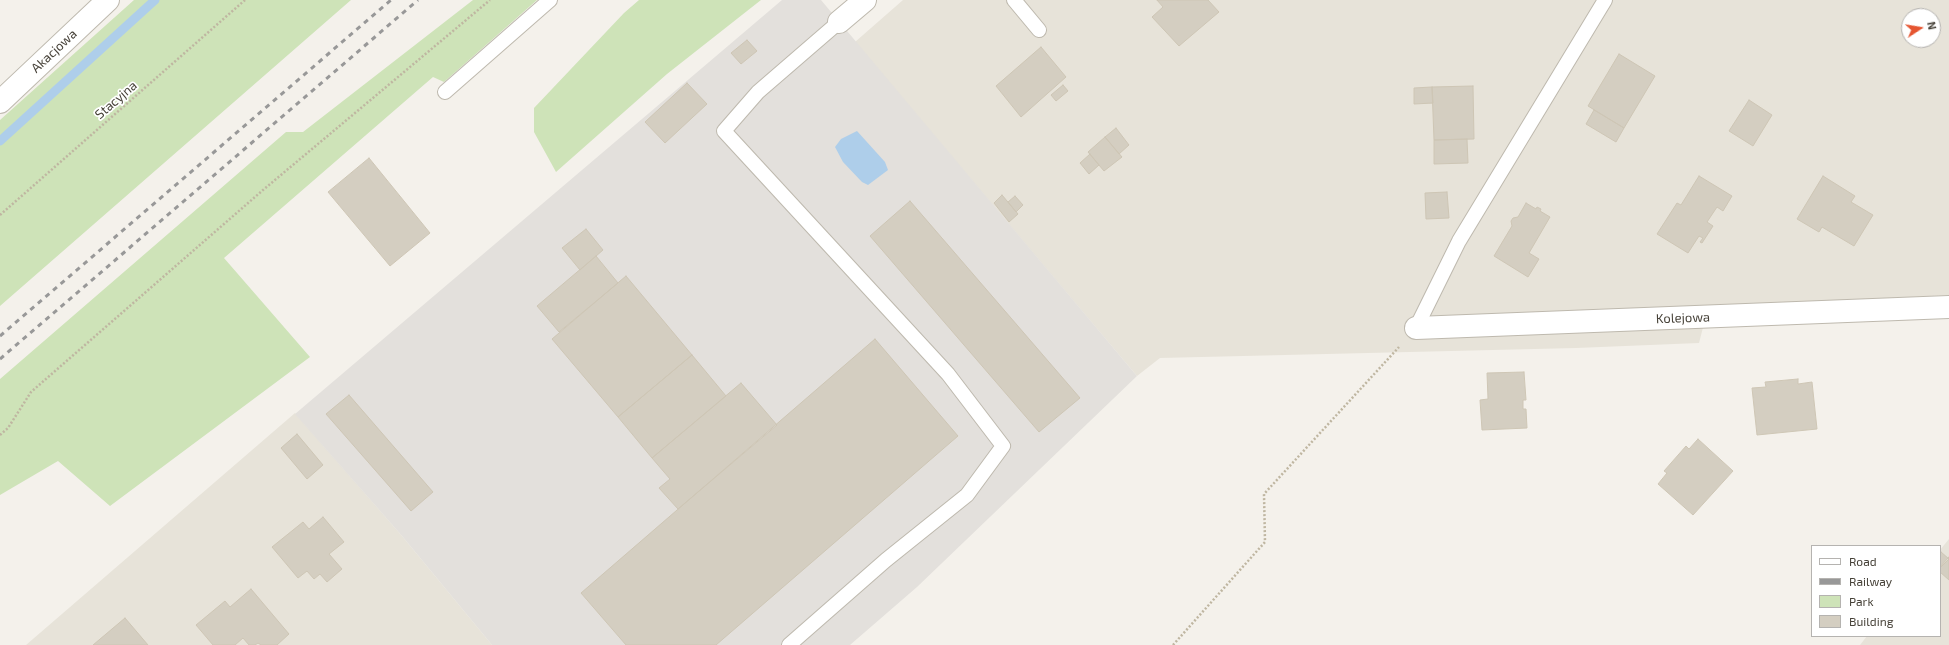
<!DOCTYPE html>
<html>
<head>
<meta charset="utf-8">
<style>
	body { margin:0 }
	#map { position:relative; width:1949px; height:645px; overflow:hidden; background:#f4f1eb; font-family:"Exo 2",sans-serif }
	canvas { display:block }
	.legend { position:absolute; left:1811px; top:545px; width:130px; height:92px; box-sizing:border-box; background:#fff; border:1px solid #b5b3b0; margin:0; padding:5px 7px; list-style:none; font-size:12px; color:#474239 }
	.legend li { display:flex; align-items:center; gap:8px; height:20px }
	.legend b { width:20px; border:1px solid #b5b3b0 }
	.north { position:absolute; left:1901px; top:8px; width:40px; height:40px; box-sizing:border-box; background:#fff; border:1px solid #b5b3b0; border-radius:50%; rotate:78deg; font-size:11px; font-weight:700; line-height:16px; text-align:center; color:#474239 }
	.north::after { content:''; display:block; margin:auto; width:14px; height:18px; background:#e55531; clip-path:polygon(50% 0,100% 100%,50% 72%,0 100%) }
</style>
</head>
<body>
<div id="map">
<canvas width="1949" height="645"></canvas>
<ul class="legend">
<li><b style="height:5px;background:#fff"></b>Road</li>
<li><b style="height:5px;background:#989898"></b>Railway</li>
<li><b style="height:11px;background:#cee3b8"></b>Park</li>
<li><b style="height:11px;background:#d4cec1"></b>Building</li>
</ul>
<div class="north">N</div>
</div>
<script>
const g = document.querySelector('canvas').getContext('2d');
g.lineJoin = 'round';
function paint(path, color) { g.fillStyle = color; g.fill(path, 'evenodd'); }
const toPath = rows => new Path2D(rows.map(r => 'M' + r).join(''));
function strokePath(path, color, width, dash) { g.strokeStyle = color; g.lineWidth = width; g.lineCap = dash ? 'butt' : 'round'; g.setLineDash(dash || []); g.stroke(path); }
function label(font, color, halo, rows, align = 'center') {
  g.font = font + ' "Exo 2",sans-serif'; g.lineWidth = 3.5; g.setLineDash([]); g.textBaseline = 'middle'; g.strokeStyle = halo; g.fillStyle = color; for (const [text, x, y, turn = 0] of rows) {
    g.save(); g.translate(x, y); g.rotate((+turn || 0) * Math.PI / 180); g.textAlign = isNaN(turn) ? turn : align; if (halo) g.strokeText(text, 0, 0); g.fillText(text, 0, 0); g.restore();
  }
}
paint(toPath([
	[903,0,1949,0,1949,295,1708,308,1699,343,1576,348,1160,358,1137,376,855,42],
	[1909,16,1933,16,1933,40,1909,40],
	[295,413,402,536,492,645,26,645],
	[1949,539,1949,645,1860,645,1867,636,1940,636,1940,550]
]), '#e7e3d9');
paint(toPath([
	[782,0,821,0,1137,376,917,587,850,645,492,645,402,536,295,414]
]), '#e3e0dc');
paint(toPath([
	[134,0,351,0,0,306,0,120],
	[473,0,537,0,444,82,433,77,224,258,310,357,110,506,58,461,0,495,0,379,286,132,303,132],
	[639,0,761,0,667,74,556,172,534,132,534,108,624,13]
]), '#cee3b8');
paint(toPath([
	[857,131,885,162,888,170,868,185,862,182,843,162,835,147,841,139]
]), '#aeceea');
strokePath(toPath([
	[0,141,155,0]
]), '#aeceea', 9);
const building = toPath([
	[1157,0,1208,0,1219,12,1179,46,1152,17,1163,7,1157,0],
	[747,40,757,51,741,64,731,53,747,40],
	[1041,47,1066,77,1021,117,996,86,1041,47],
	[1619,54,1655,76,1624,128,1588,106,1619,54],
	[687,83,707,104,665,143,645,122,687,83],
	[1063,85,1068,91,1056,101,1051,95,1063,85],
	[1473,86,1474,139,1434,140,1432,87,1473,86],
	[1432,87,1433,103,1414,104,1414,88,1432,87],
	[1749,100,1772,115,1753,146,1729,131,1749,100],
	[1594,110,1624,128,1616,142,1586,124,1594,110],
	[1116,128,1129,145,1119,154,1105,137,1116,128],
	[1105,137,1122,157,1104,171,1088,152,1105,137],
	[1467,139,1468,163,1434,164,1434,140,1467,139],
	[1090,154,1099,165,1089,174,1080,163,1090,154],
	[369,158,430,233,390,266,328,192,369,158],
	[1699,176,1732,196,1723,211,1717,207,1707,222,1713,226,1702,243,1700,242,1703,238,1699,236,1688,253,1657,234,1677,203,1681,205,1699,176],
	[1823,176,1855,196,1851,202,1873,215,1854,246,1822,227,1819,232,1797,219,1823,176],
	[1447,192,1449,218,1426,219,1425,193,1447,192],
	[1002,195,1018,214,1009,222,994,203,1002,195],
	[1015,196,1023,205,1016,212,1008,202,1015,196],
	[910,201,1080,398,1039,432,870,236,910,201],
	[1526,203,1536,209,1537,207,1541,209,1540,211,1550,217,1529,253,1539,259,1528,277,1494,256,1512,226,1511,221,1513,218,1518,217,1526,203],
	[586,229,603,250,580,270,562,248,586,229],
	[596,256,618,283,559,332,537,306,596,256],
	[626,276,692,355,618,417,552,339,626,276],
	[875,339,958,436,716,645,626,645,581,593,875,339],
	[692,355,726,396,652,458,618,417,692,355],
	[1524,372,1526,400,1523,400,1523,409,1526,409,1527,428,1482,430,1480,400,1488,399,1487,373,1524,372],
	[1798,379,1798,384,1812,382,1817,429,1757,435,1752,388,1766,387,1765,382,1798,379],
	[741,383,777,425,678,509,659,488,670,479,652,458,741,383],
	[349,395,433,492,411,511,326,414,349,395],
	[297,434,323,465,307,479,281,448,297,434],
	[1698,439,1733,471,1693,515,1658,484,1667,473,1664,471,1686,446,1689,449,1698,439],
	[323,517,344,542,329,554,342,569,327,582,320,574,314,579,307,571,298,578,272,547,303,522,309,529,323,517],
	[1941,552,1949,559,1940,568,1940,554,1941,552],
	[1949,557,1949,580,1940,572,1940,567,1949,557],
	[251,589,289,634,277,645,261,645,258,643,255,645,249,645,243,638,235,645,213,645,196,625,225,601,230,607,251,589],
	[125,618,148,645,93,645,125,618]
]);
paint(building, '#d4cec1');
strokePath(building, '#cec6b5', 1);
const lane = toPath([
	[1014,0,1039,30],
	[445,92,550,0],
	[1416,328,1459,241,1605,0],
	[789,645,886,560,967,495,1003,446,948,374,724,131,758,92,839,22]
]);
const street = toPath([
	[839,22,865,0],
	[0,102,108,0],
	[1416,328,1949,307]
]);
strokePath(lane, '#beb9ae', 16);
strokePath(street, '#beb9ae', 24);
strokePath(toPath([
	[0,215,245,0],
	[0,435,8,428,31,392,263,190,490,0],
	[1173,645,1265,542,1264,494,1399,347]
]), '#bfb6a1', 2.5, [2, 2]);
strokePath(lane, '#fff', 14);
strokePath(street, '#fff', 22);
strokePath(toPath([
	[0,336,391,0],
	[0,359,418,0]
]), '#989898', 3, [5, 5]);
label('13px', '#474239', '#fff', [
	["Akacjowa",54,51,-43],
	["Stacyjna",116,100,-41],
	["Kolejowa",1683,318,-2]
]);
</script>
</body>
</html>
